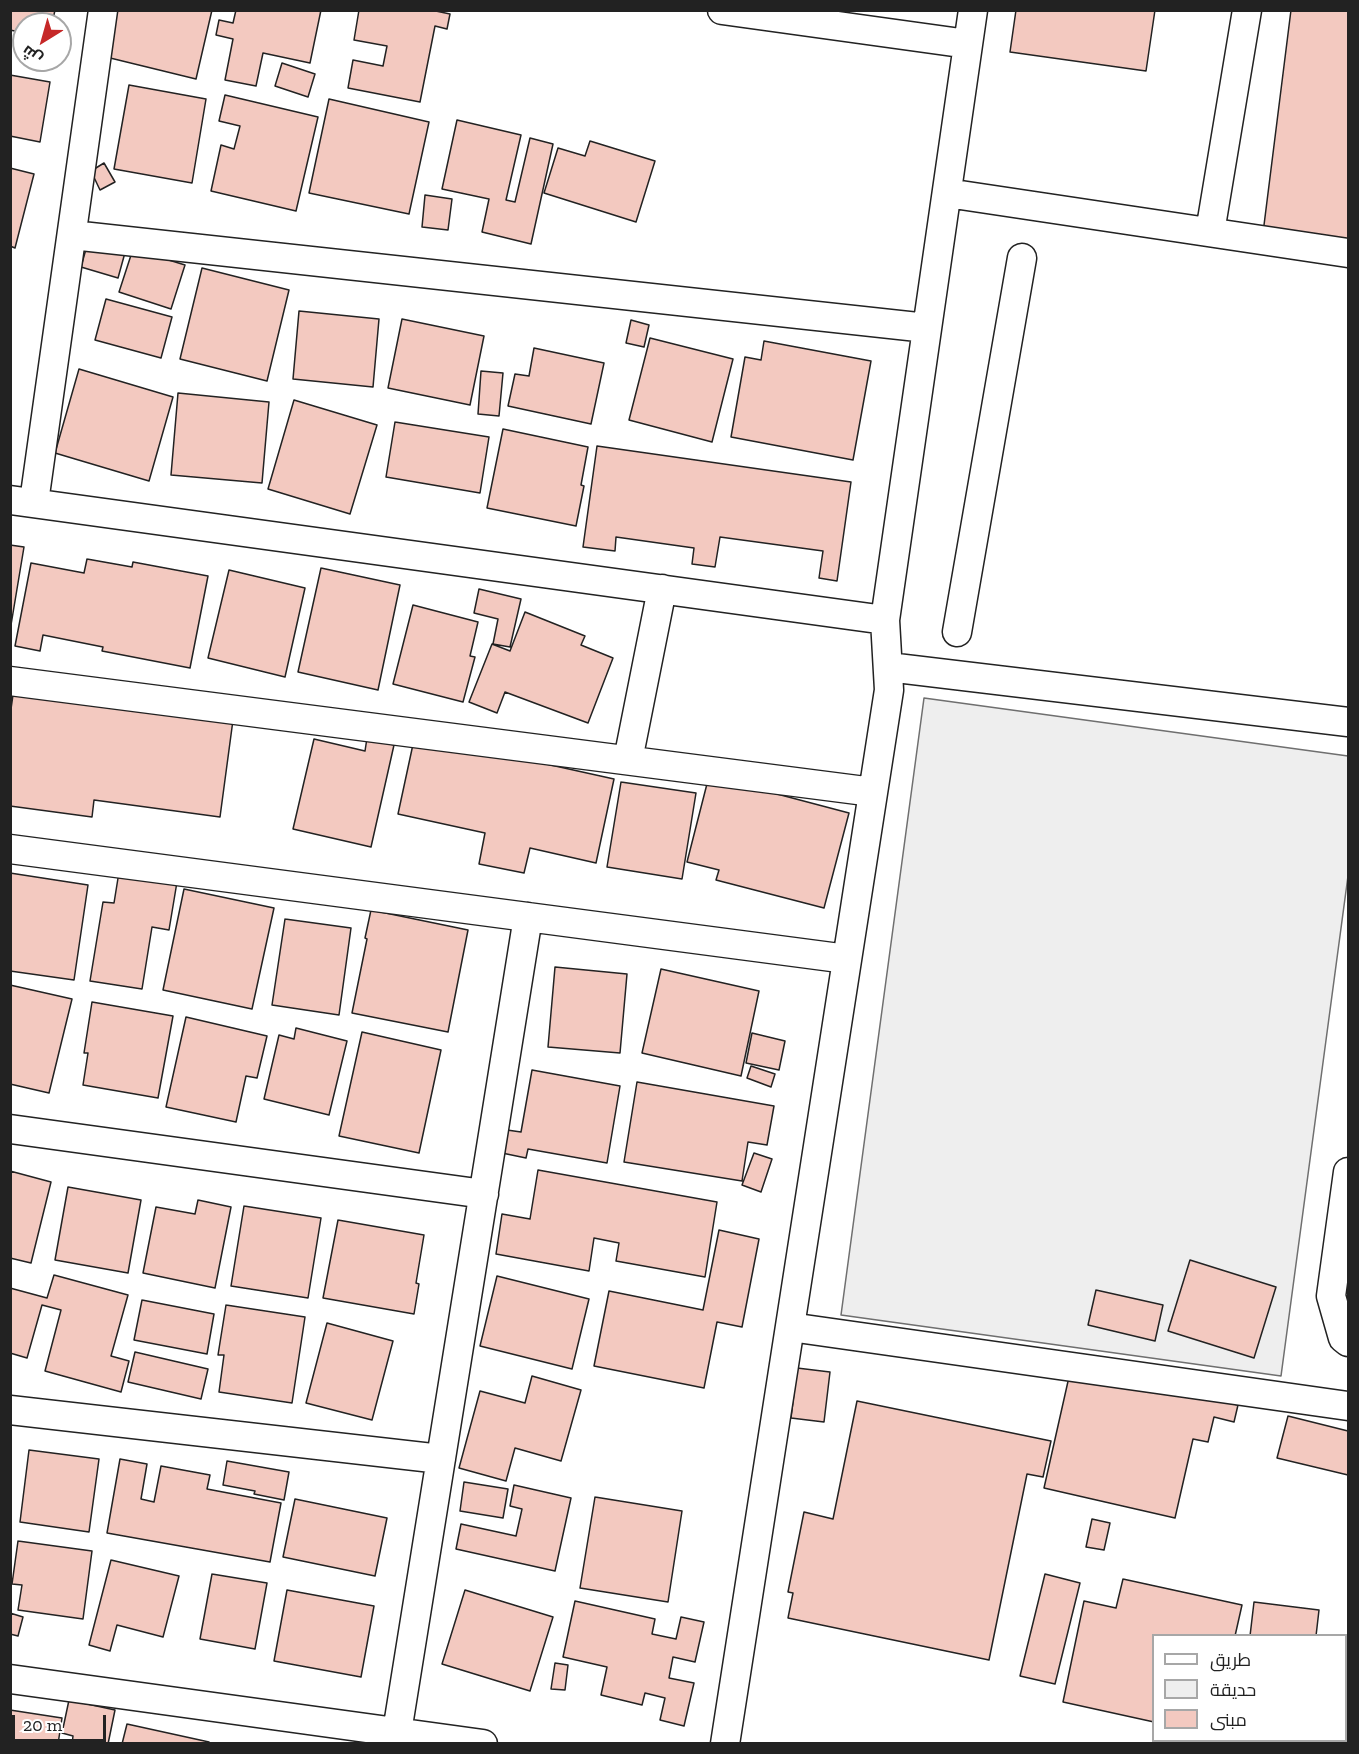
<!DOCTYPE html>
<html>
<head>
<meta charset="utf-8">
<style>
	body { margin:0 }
	#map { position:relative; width:1359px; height:1754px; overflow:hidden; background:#fff; font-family:"Zilla Slab",Cairo,serif }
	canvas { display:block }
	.frame { position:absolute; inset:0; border:12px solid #222; pointer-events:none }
	.legend { position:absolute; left:1152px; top:1634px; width:195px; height:108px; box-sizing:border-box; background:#fff; border:2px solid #a7a7a7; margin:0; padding:8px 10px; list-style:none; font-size:18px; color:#222 }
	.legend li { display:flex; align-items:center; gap:12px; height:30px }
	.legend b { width:30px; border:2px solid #a7a7a7 }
	.north { position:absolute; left:12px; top:12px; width:60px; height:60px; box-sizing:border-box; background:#fff; border:2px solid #a7a7a7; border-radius:50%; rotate:217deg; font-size:16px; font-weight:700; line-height:24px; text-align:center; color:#222 }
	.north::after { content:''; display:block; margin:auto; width:21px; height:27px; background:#c62828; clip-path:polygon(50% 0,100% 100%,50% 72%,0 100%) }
	.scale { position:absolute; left:12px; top:1715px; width:94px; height:27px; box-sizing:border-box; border:3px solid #222; border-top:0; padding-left:8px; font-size:18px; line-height:21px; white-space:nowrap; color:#222; -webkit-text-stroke:4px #fff; paint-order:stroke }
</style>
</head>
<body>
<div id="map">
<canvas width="1359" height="1754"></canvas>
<div class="frame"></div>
<ul class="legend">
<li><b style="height:8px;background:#fff"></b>طريق</li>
<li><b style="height:16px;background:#eee"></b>حديقة</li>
<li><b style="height:16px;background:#f3c9c0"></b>مبنى</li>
</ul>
<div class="north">ش</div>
<div class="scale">20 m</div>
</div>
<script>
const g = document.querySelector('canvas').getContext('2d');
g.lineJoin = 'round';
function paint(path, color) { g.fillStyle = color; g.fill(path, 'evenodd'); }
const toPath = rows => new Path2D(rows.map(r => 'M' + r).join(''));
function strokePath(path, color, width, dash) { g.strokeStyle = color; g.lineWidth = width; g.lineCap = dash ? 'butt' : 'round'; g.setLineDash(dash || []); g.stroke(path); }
const green = toPath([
	[924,698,1348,756,1348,876,1281,1376,841,1315,924,698]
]);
paint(green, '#eee');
strokePath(green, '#6f6f6f', 1.5);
const building = toPath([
	[10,10,55,10,52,24,24,24,24,33,10,30,10,10],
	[113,10,212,10,196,79,102,56,113,10],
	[236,10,321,10,310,63,263,53,256,86,225,80,233,39,216,35,219,20,233,23,236,10],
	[359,10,431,10,450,14,447,29,435,26,420,102,348,88,353,60,383,66,387,46,354,40,359,10],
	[1016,10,1155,10,1146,71,1010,52,1016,10],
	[1291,10,1348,10,1348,244,1263,233,1291,10],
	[282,63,315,74,308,97,275,86,282,63],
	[10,75,50,82,40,142,10,136,10,75],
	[129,85,206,99,192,183,114,169,129,85],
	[225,95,318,117,296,211,211,191,221,145,234,149,240,126,219,121,225,95],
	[329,99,429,122,409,214,309,193,329,99],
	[457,120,521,135,506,200,515,202,530,138,553,144,531,244,482,232,489,199,442,189,457,120],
	[590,141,655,161,636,222,544,193,558,148,585,156,590,141],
	[104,163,115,182,100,190,91,171,104,163],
	[10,168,34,174,15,248,10,246,10,168],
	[425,195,452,199,448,230,422,227,425,195],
	[89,238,126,249,118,278,81,267,89,238],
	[133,249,185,265,171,309,119,292,133,249],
	[202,268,289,290,267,381,180,359,202,268],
	[106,299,172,317,161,358,95,340,106,299],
	[299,311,379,319,373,387,293,379,299,311],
	[402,319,484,336,470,405,388,388,402,319],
	[631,320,649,325,644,347,626,343,631,320],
	[650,338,733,359,712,442,629,420,650,338],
	[764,341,871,361,853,460,731,437,745,357,761,360,764,341],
	[534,348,604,363,591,424,508,406,515,374,529,376,534,348],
	[79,369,173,397,149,481,55,453,79,369],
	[481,371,503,373,499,416,478,414,481,371],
	[178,393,269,402,262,483,171,475,178,393],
	[294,400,377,425,350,514,268,489,294,400],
	[395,422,489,437,480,493,386,477,395,422],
	[503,429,588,447,581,485,584,486,576,526,487,508,503,429],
	[597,446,851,482,837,581,819,578,823,551,720,537,715,567,692,564,694,548,616,537,615,551,583,547,597,446],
	[10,545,24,547,10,631,10,545],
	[87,559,132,567,133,562,208,576,190,668,102,651,103,647,43,635,40,651,15,646,31,563,84,573,87,559],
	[321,568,400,585,378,690,298,672,321,568],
	[229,570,305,588,285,677,208,658,229,570],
	[479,589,521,599,510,647,493,644,498,619,474,613,479,589],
	[413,605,478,622,470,656,475,657,463,702,393,684,413,605],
	[525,612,585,636,581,645,613,658,588,723,505,692,497,713,469,702,492,644,510,651,525,612],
	[14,688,233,720,220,817,94,800,92,817,10,806,10,716,14,688],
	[415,735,614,779,596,863,530,848,524,873,479,864,485,833,398,814,415,735],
	[367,738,394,745,371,847,293,829,314,739,365,751,367,738],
	[709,776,849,813,824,908,716,880,719,870,687,862,709,776],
	[621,782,696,793,682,879,607,867,621,782],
	[119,872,177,882,169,930,152,927,142,989,90,981,103,902,114,903,119,872],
	[10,873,88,885,74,980,10,971,10,873],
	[184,889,274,908,252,1009,163,990,184,889],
	[371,910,468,930,448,1032,352,1013,367,939,365,938,371,910],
	[285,919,351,928,339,1015,272,1005,285,919],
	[555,967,627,974,620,1053,548,1047,555,967],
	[661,969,759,991,741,1076,642,1053,661,969],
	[10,985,72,999,49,1093,10,1084,10,985],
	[92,1002,173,1016,158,1098,83,1085,88,1053,84,1053,92,1002],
	[186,1017,267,1036,257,1078,246,1076,236,1122,166,1107,186,1017],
	[296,1028,347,1041,329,1115,264,1099,279,1035,294,1039,296,1028],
	[362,1032,441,1050,419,1153,339,1136,362,1032],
	[752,1033,785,1041,779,1070,746,1063,752,1033],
	[751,1066,775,1074,771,1087,747,1078,751,1066],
	[532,1070,620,1086,607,1163,528,1149,526,1158,502,1153,507,1130,521,1132,532,1070],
	[637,1082,774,1106,767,1145,748,1142,742,1181,624,1162,637,1082],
	[754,1153,772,1159,761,1192,742,1185,754,1153],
	[538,1170,717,1202,705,1277,616,1261,619,1243,594,1238,589,1271,496,1254,502,1214,530,1219,538,1170],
	[10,1171,51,1182,31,1263,10,1258,10,1171],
	[68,1187,141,1200,128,1273,55,1260,68,1187],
	[198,1200,231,1207,215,1288,143,1273,156,1207,195,1214,198,1200],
	[244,1206,321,1218,308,1298,231,1286,244,1206],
	[338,1220,424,1235,416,1283,419,1284,414,1314,323,1298,338,1220],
	[719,1230,759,1239,742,1327,717,1322,704,1388,594,1366,609,1291,703,1310,719,1230],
	[1190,1260,1276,1287,1254,1358,1168,1331,1190,1260],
	[54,1275,128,1295,111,1356,129,1361,121,1392,45,1371,61,1310,42,1305,27,1358,10,1353,10,1288,47,1298,54,1275],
	[497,1276,589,1299,572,1369,480,1346,497,1276],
	[1096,1290,1163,1305,1155,1341,1088,1325,1096,1290],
	[142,1300,214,1314,207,1354,134,1340,142,1300],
	[226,1305,305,1317,292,1403,219,1392,224,1355,218,1355,226,1305],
	[327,1323,393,1341,372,1420,306,1403,327,1323],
	[135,1352,208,1369,201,1399,128,1382,135,1352],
	[797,1368,830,1372,824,1422,791,1418,797,1368],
	[1071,1368,1238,1405,1234,1422,1214,1417,1208,1442,1193,1439,1175,1518,1044,1488,1071,1368],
	[532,1376,581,1390,561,1461,515,1448,506,1481,459,1468,480,1391,525,1403,532,1376],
	[857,1401,1051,1441,1043,1477,1027,1474,989,1660,788,1618,793,1593,788,1592,804,1512,833,1519,857,1401],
	[1288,1416,1348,1431,1348,1475,1277,1458,1288,1416],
	[29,1450,99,1459,89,1532,20,1522,29,1450],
	[120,1459,147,1464,141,1499,154,1502,161,1466,210,1475,207,1489,281,1503,270,1562,107,1533,120,1459],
	[227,1461,289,1472,284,1500,254,1494,255,1491,223,1485,227,1461],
	[464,1482,508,1489,503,1518,460,1511,464,1482],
	[514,1485,571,1498,555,1571,456,1549,461,1524,516,1536,522,1509,510,1506,514,1485],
	[595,1497,682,1511,668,1602,580,1588,595,1497],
	[295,1499,387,1518,375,1576,283,1557,295,1499],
	[1092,1519,1110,1523,1104,1550,1086,1547,1092,1519],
	[18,1541,92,1551,83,1619,18,1610,22,1585,12,1584,18,1541],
	[111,1560,179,1576,163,1637,117,1625,110,1651,89,1645,111,1560],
	[212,1574,267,1583,255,1649,200,1639,212,1574],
	[1045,1574,1080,1583,1055,1684,1020,1676,1045,1574],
	[1123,1579,1242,1605,1235,1636,1154,1636,1154,1722,1063,1702,1084,1601,1116,1608,1123,1579],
	[287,1590,374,1606,361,1677,274,1661,287,1590],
	[465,1590,553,1617,530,1691,442,1664,465,1590],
	[575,1601,655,1619,652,1634,676,1639,681,1617,704,1622,695,1662,673,1657,669,1678,694,1683,684,1726,660,1720,665,1698,645,1693,642,1705,601,1695,607,1667,563,1657,575,1601],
	[1254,1602,1319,1610,1316,1636,1250,1636,1254,1602],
	[10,1613,23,1617,18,1636,10,1634,10,1613],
	[555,1663,568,1665,565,1690,551,1689,555,1663],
	[69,1700,115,1710,108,1744,72,1744,73,1736,62,1733,69,1700],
	[10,1710,62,1718,58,1744,10,1744,10,1710],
	[127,1724,209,1742,208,1744,122,1744,127,1724],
	[1236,1740,1298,1740,1297,1744,1235,1744,1236,1740]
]);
paint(building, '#f3c9c0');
strokePath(building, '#222', 1.5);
const minor = toPath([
	[722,10,968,44],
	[947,193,1348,253],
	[1210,232,1247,10],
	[72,235,927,328],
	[10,500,885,620],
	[34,502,103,10],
	[957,632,1022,258],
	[888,667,1348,722],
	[10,681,873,792],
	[628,760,662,589],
	[10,849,847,959],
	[10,1129,484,1194],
	[1348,1172,1331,1296,1343,1338,1348,1342],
	[790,1327,1348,1406],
	[10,1410,441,1459],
	[10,1679,483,1744],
	[397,1732,528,917],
	[725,1744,889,690,885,620,973,10]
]);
strokePath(minor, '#222', 31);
strokePath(minor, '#fff', 28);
</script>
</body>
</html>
